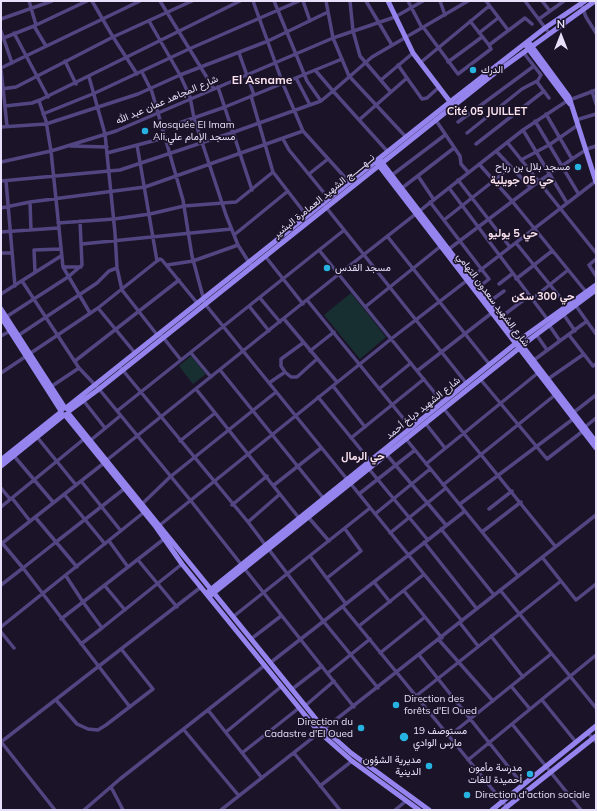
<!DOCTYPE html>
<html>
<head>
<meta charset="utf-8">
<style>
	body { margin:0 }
	#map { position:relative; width:597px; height:811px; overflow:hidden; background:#1b1429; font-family:Mulish,sans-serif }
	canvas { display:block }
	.frame { position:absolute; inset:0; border:2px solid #e7e0fb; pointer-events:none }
	.north { position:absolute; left:541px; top:16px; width:40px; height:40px; -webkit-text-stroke:3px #1b1429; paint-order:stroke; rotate:0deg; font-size:11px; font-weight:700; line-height:16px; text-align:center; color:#e7e0fb }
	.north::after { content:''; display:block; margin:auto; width:14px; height:18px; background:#e7e0fb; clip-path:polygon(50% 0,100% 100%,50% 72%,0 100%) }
</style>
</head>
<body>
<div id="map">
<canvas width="597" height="811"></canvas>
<div class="frame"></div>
<div class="north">N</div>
</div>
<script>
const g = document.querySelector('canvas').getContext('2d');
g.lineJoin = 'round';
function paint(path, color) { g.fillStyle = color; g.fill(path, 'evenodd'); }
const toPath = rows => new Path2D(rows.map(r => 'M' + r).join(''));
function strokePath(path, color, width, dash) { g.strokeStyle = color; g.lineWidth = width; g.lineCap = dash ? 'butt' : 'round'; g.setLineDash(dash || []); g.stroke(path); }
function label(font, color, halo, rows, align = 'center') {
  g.font = font + ' Mulish,Vazirmatn,sans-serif'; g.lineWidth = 3.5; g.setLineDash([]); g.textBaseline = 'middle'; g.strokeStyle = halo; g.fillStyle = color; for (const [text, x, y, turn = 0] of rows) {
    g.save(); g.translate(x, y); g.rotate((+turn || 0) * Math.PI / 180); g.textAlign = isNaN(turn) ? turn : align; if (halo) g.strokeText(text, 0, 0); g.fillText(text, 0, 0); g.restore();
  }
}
paint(toPath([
	[351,293,386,337,360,359,324,315],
	[191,356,206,374,193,384,179,366]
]), '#182f32');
strokePath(toPath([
	[29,1,36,25],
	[92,1,113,37,137,74],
	[160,1,214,89],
	[253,1,283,84,303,131,350,183],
	[274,1,307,81,321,101],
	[303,1,310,21],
	[326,1,333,38,349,76,406,137],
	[350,1,353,31,360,56,390,91],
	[366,1,392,45],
	[408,1,422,28],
	[440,1,445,15],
	[486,1,508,30],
	[525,1,549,33],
	[542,1,550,11],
	[581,4,586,17,596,33],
	[1,19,52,1],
	[539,19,564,1],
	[149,21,180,75,190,97,194,118,226,215,238,245,250,264],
	[470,21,489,45,525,18,532,24],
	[34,26,46,46],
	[423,27,458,74,491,49,489,45],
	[1,31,12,63],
	[14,33,48,97],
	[479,33,498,18],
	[1,39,34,26,87,1],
	[523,52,541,75,537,82,549,98],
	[239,53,254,95],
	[65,61,76,84],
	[448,62,482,37],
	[420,63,489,6],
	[398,65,407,78],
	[1,68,140,1],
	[1,69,7,126],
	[142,72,152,92,183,200,192,256,205,304,462,621],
	[89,77,105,134,115,233,117,268,122,290,158,336],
	[296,78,310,105],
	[381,80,413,53],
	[218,87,252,190],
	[1,89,16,87,113,37,192,1],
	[592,91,596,104],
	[251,96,273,172,307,216],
	[39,101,46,121,51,151,63,267,90,313],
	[5,106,32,103,40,100,240,1],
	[43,114,95,93,189,49,299,1],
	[546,114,572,159],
	[435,119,460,156,461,164,468,172],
	[359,120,407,78,422,99,427,98,438,88],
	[576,120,596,114],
	[535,121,578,193],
	[458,122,534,66],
	[1,127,46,124,138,94,180,75,268,41,328,12],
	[162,129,225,107,342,59],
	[523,130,567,203],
	[467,133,522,89,537,81],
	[283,139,289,150,329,199],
	[507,142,596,253],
	[476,144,544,91],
	[137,145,157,261,160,259,162,260,198,304],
	[70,146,107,147],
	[496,151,530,187],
	[388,152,333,91,372,57,468,1],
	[107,153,164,138],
	[521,160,549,145,578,125],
	[1,162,51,151,116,131,333,38,395,17,423,1],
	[479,164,512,201,587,293],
	[309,174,328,159],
	[392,175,445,135],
	[418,176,434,200],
	[458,180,510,247],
	[1,181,120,170,234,132,321,101,333,91,315,70],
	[6,181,15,286],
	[402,188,454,148],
	[449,188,548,320],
	[30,202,31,230],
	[430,202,489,279,479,287],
	[325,206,467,384],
	[1,208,30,202,145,187,303,131],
	[444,220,511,167],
	[58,223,114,219,150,214,184,206,236,202,273,172],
	[1,232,58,228],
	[234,235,288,191],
	[387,236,490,365],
	[516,243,568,307],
	[82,244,231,229],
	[449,249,538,182,587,149,596,146],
	[319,250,443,403],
	[1,253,12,253],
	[265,256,303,304],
	[596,259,589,265,596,276],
	[167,265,193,261,238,245],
	[63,267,81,267],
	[35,272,34,250,60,249],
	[516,279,552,251],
	[22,281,79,368,99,389,191,501,354,707],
	[499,284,512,274],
	[1,294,61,256],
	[260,298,280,322],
	[532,299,568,270],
	[307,300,412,429],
	[489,302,504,291],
	[249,306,269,331],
	[576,306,596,334],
	[365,307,441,246],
	[98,308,135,353],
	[564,315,575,331],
	[6,317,68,277,82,265,80,221],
	[501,317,529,296],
	[284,319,337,382],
	[549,325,560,341],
	[536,334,547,350],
	[19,335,97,283,109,271,117,268],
	[569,335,593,366,596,364],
	[1,336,10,331],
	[162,336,181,360],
	[303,343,281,359,281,366,285,372,291,377,297,377,317,359],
	[310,351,334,332],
	[191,353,211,377],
	[534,360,587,321],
	[75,361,179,280],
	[121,368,248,522,324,622,378,688],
	[220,370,324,499],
	[417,371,493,312],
	[1,373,98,308,157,261],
	[548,379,584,354],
	[481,380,547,459,583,431],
	[269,383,285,372],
	[52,386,79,368],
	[333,386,365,427],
	[196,389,299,518],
	[379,389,411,363],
	[318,397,371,462],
	[83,400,105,428],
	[444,409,555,546],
	[117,411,343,231],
	[573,413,596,395],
	[426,424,445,448],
	[585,427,596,418],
	[37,437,76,485,104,463],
	[351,438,424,379],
	[406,439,518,576],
	[91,440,120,416],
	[180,441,215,413],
	[387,455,446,525],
	[14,456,53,502],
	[107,460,339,274,523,130,567,101,596,90],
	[426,464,539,372],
	[369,469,427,539],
	[81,481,121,531],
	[274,485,321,448],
	[443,485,555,395],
	[1,488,10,499],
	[64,494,105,544],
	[359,494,415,450],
	[12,498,30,521],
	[142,504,170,477,276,392],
	[460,504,573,419],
	[232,505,267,476],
	[1,507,84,439],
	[489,509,512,491],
	[375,514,430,469],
	[35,517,56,542,23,568,130,707],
	[309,518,329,541],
	[248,522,280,494],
	[160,525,391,339,596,181],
	[441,529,494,595],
	[482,532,521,502],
	[390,533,446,488],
	[164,539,83,602,102,628,182,564],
	[109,541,128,567],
	[424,542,477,609],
	[1,544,76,485],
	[310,556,346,604],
	[542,557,576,600,596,584],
	[138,560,177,607],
	[77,567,56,542,124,489],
	[327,578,361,551,345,529],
	[374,582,390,602],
	[1,585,23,568,2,543],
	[105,586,125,610],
	[500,590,596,708],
	[404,591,442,638],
	[343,607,507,807],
	[234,616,370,508],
	[61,619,83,602,66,576],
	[460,623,478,646],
	[359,626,423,575],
	[1,627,143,513],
	[1,632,14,648],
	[491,636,523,677],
	[251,639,281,616],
	[439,640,493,701],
	[81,644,102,628],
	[380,653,425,617],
	[419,655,523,785],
	[270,663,465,511],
	[328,673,370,639],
	[511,686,530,709],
	[291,690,322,666],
	[416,696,561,581],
	[56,700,77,724,88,729,98,730,106,725,153,689,122,650],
	[542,700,576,742],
	[305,706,334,681],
	[208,710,262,778],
	[512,724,581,810],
	[184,730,239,796],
	[226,732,282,686],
	[588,733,596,742],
	[449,736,551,654],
	[1,742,201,587],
	[2,743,55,810],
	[242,753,299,708],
	[294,753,340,810],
	[468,760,596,655],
	[320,786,352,761],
	[111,787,123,810],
	[84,810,120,779,265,665],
	[221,810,596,515],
	[395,810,406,801]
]), '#514681', 3.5);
strokePath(toPath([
	[388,1,413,53,451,103],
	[530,44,569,97,596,182],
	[527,47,570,104],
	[380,160,596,442],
	[377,163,596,448],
	[1,309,65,408],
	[1,317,61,411],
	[66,408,450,102,545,28,585,1],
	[69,411,99,389,491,76,595,1],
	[68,413,324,729,351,753,429,810],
	[65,415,156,527,182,564,318,731,352,761,419,810],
	[1,460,61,412,62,409],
	[1,466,64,415],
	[209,591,525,336,596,285],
	[211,595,533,337,596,290],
	[492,810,596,726],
	[503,810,596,736]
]), '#9684ee', 5);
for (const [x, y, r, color] of [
	[473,70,4,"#26b3e1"],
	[145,131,4,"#26b3e1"],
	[578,167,4,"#26b3e1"],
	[327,268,4,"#26b3e1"],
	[396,705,4,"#26b3e1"],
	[361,728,4,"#26b3e1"],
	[404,737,5,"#26b3e1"],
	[429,766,4,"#26b3e1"],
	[530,774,4,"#26b3e1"],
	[467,795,4,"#26b3e1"]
]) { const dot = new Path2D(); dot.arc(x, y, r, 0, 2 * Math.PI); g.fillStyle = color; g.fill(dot); strokePath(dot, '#1b1429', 1.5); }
label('10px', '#e7e0fb', '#1b1429', [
	["الدرك",481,70],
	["Mosquée El Imam",153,125],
	["Ali,مسجد الإمام علي",153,137],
	["مسجد بلال بن رباح",570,167,"right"],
	["مسجد القدس",335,268],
	["Direction des",404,699],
	["forêts d'El Oued",404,711],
	["Direction du",353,722,"right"],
	["Cadastre d'El Oued",353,734,"right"],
	["مستوصف 19",413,731],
	["مارس الوادي",413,743],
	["مديرية الشؤون",421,760,"right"],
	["الدينية",421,772,"right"],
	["مدرسة مأمون",522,768,"right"],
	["أحميدة للغات",522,780,"right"],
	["Direction d'action sociale",475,795]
], 'left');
label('10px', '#e7e0fb', '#1b1429', [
	["شارع المجاهد عمان عبد الله",167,100,-23],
	["نــهـــــج الشهيد العمامرة البشير",324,196,-39],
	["شارع الشهيد سعدون التهامي",493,300,53],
	["شارع الشهيد دباخ أحمد",423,408,-39]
]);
label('bold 11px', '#fbe2ee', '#1b1429', [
	["Cité 05 JUILLET",487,112],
	["حي 05 جويلية",522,181],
	["حي 5 يوليو",513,234],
	["حي 300 سكن",543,297],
	["حي الرمال",363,457]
]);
label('bold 12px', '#fbe2ee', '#1b1429', [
	["El Asname",262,80]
]);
</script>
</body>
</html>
